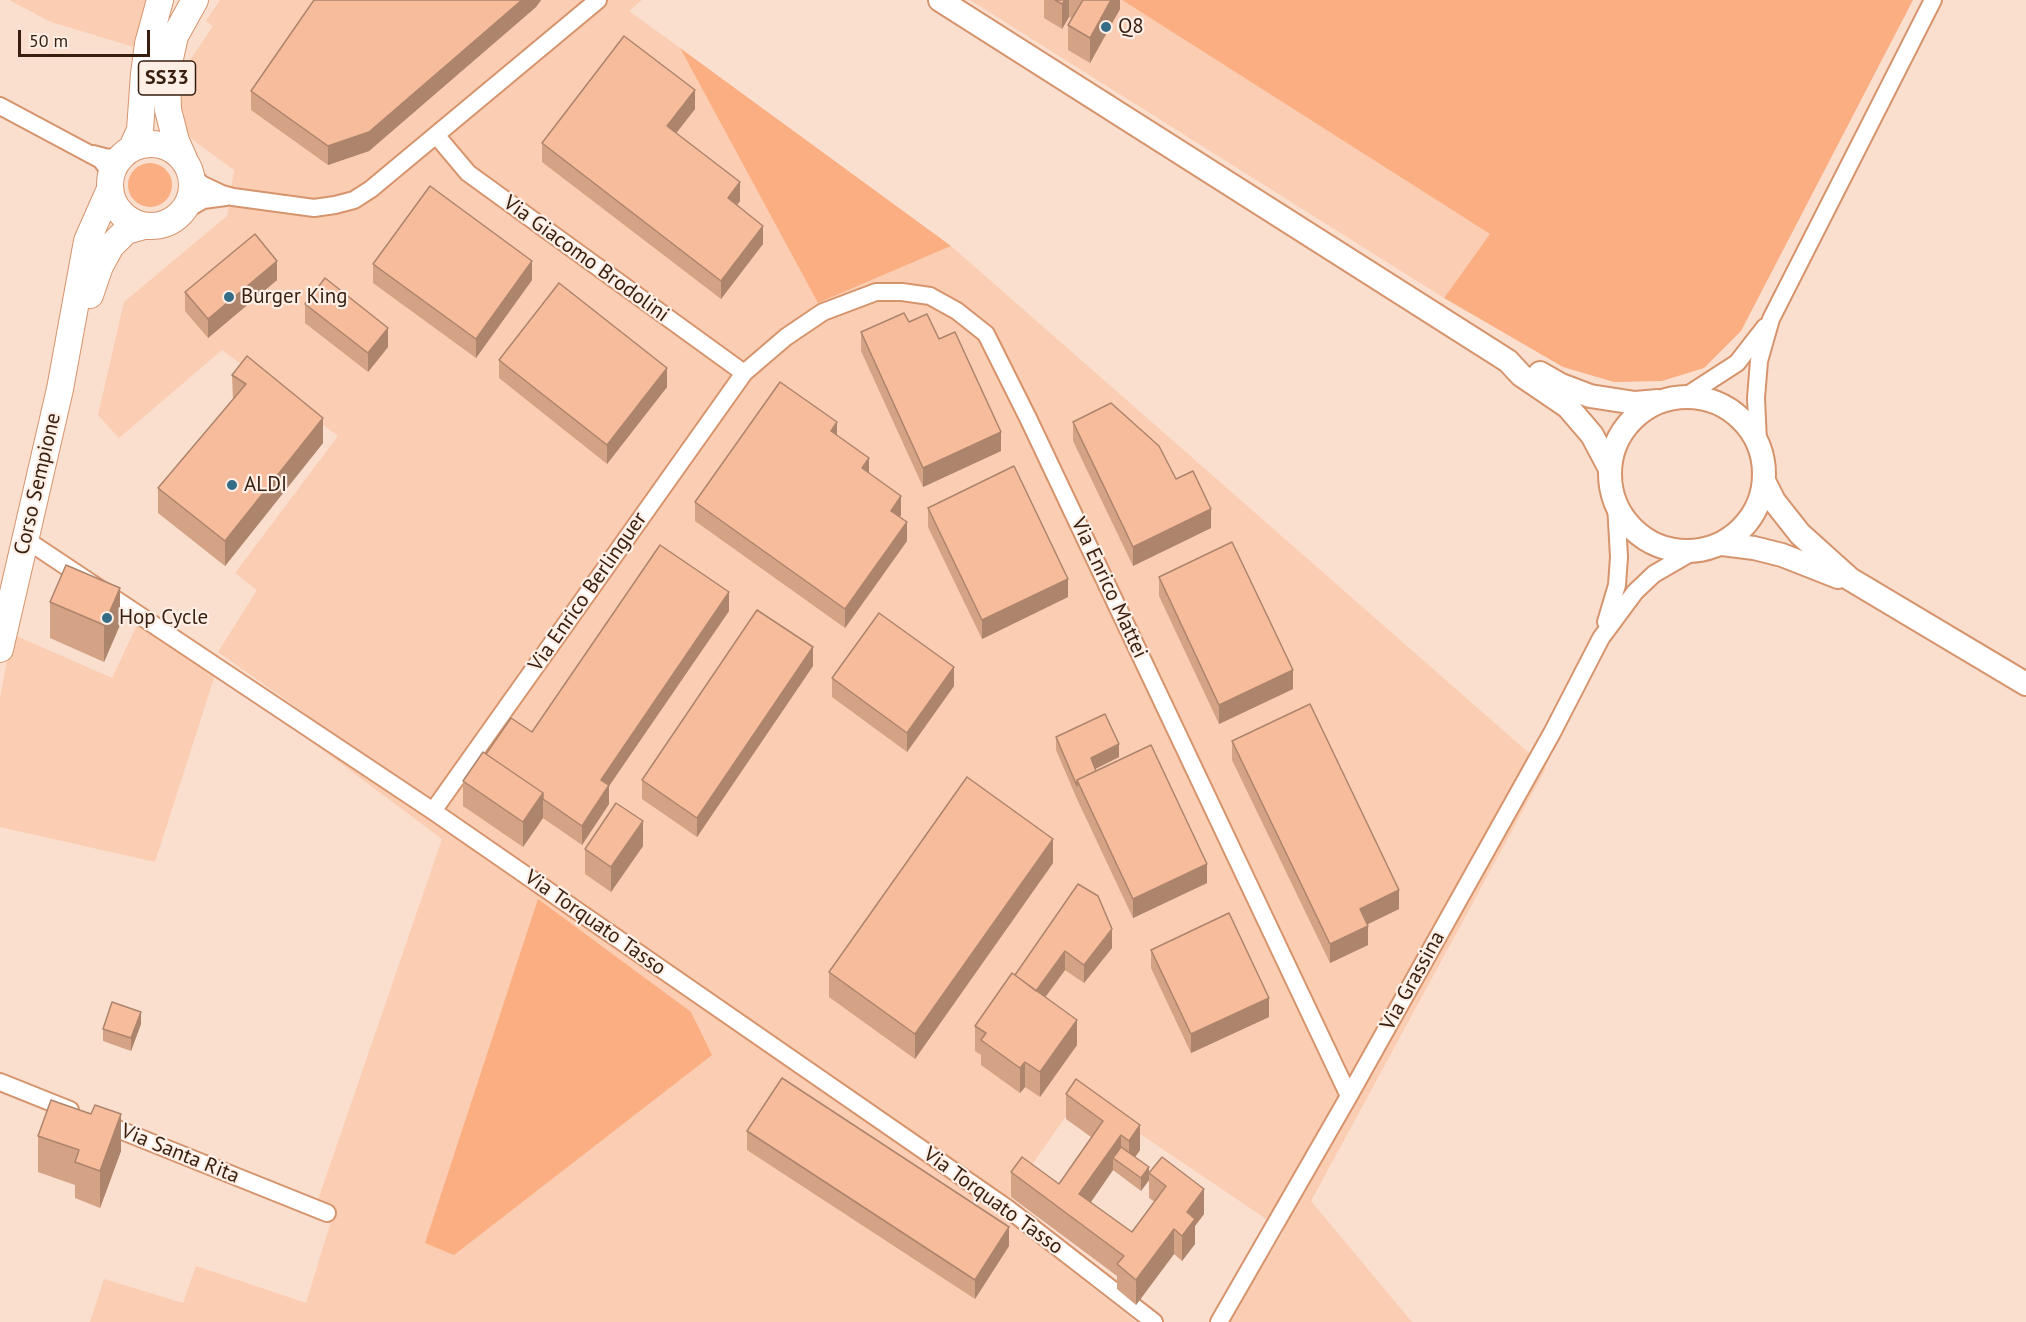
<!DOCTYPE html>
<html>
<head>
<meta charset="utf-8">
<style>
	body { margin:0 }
	#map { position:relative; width:2026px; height:1322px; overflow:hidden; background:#fadece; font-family:"PT Sans",sans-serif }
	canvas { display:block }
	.scale { position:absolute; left:18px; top:30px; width:132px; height:27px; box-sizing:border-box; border:3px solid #371e0e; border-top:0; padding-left:8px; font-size:18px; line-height:21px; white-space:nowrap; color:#371e0e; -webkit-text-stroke:4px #fdeee6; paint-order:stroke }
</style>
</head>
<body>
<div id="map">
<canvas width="2026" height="1322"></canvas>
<div class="scale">50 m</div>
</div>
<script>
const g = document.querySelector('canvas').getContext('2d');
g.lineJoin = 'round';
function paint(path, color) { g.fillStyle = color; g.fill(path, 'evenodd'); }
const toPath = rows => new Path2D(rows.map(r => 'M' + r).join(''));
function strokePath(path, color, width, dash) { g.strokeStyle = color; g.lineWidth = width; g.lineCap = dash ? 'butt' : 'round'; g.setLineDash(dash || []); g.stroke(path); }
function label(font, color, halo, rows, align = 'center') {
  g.font = font + ' "PT Sans",sans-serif'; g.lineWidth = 4.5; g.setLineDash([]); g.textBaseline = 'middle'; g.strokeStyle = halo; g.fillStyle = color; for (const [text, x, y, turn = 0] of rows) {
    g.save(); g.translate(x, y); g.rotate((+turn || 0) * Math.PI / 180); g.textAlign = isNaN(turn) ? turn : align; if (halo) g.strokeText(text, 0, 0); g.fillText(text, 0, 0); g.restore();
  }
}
paint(toPath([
	[9,0,148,0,134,47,51,22],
	[220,0,642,0,629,11,680,48,818,303,951,246,1546,768,1311,1201,1412,1322,1227,1322,1284,1231,1084,1096,1078,1099,1005,1203,1004,1218,1136,1322,90,1322,104,1279,183,1303,196,1266,306,1303,335,1208,318,1200,442,839,300,733,306,714,218,652,257,590,235,573,338,436,222,350,119,438,98,415,124,302,227,216,234,170,193,140,183,128,180,119,178,78,213,26,206,21],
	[970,0,1122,0,1490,234,1444,298],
	[137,625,215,675,155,862,0,827,0,698,12,634,112,678]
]), '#fbcdb2');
paint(toPath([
	[1122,0,1913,0,1741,331,1704,368,1662,381,1614,382,1563,367,1444,298,1490,234],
	[680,48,951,246,818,303],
	'128 185a22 22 0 1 1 44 0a22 22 0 1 1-44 0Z',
	[538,899,691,1012,712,1055,454,1255,425,1243]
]), '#fbae81');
const minor = toPath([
	[0,106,101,160,107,168,109,182],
	[436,135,468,173,744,373],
	[93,154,108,158,121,156],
	[190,172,201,184,222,194,233,197,314,208,335,205,354,200,371,189,598,0],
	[184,211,203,200,226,197],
	[1686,396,1737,363,1765,327],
	[1758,442,1756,398,1759,361,1771,319,1933,0],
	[25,539,433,811,1007,1208,1154,1322],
	[1606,622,1617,585,1619,557,1616,504],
	[433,811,744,373,786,337,823,312,876,292,902,292,930,296,957,311,986,334,1029,420,1349,1096],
	[0,1082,70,1110],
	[100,1122,327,1213],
	[1219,1322,1349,1096,1552,733,1601,638,1635,592,1654,574,1692,552]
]);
const secondary = toPath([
	[940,0,1508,361,1521,375,1568,407,1592,435,1610,469],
	[1540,373,1561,385,1590,396,1635,403,1658,401],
	'1610 474a77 77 0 1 1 154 0a77 77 0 1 1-154 0Z',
	[1765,483,1774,501,1800,534,1850,579,2026,684],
	[1722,544,1754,548,1782,555,1838,577]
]);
const primary = toPath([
	'110 185a41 41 0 1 1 82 0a41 41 0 1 1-82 0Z',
	[132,148,140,130,144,74,148,44,160,0],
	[184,159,176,141,168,110,167,72,175,36,195,0],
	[90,295,100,266,111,246,126,231,144,226],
	[0,649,60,389,87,241,110,189]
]);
strokePath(minor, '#d6946d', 20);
strokePath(secondary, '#d6946d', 26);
strokePath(primary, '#d6946d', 28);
strokePath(minor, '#fff', 16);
strokePath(secondary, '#fff', 22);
strokePath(primary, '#fff', 26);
paint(toPath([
	[314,0,541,0,536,7,369,151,328,165,251,110,251,91],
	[1044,0,1120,0,1120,9,1090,63,1068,50,1068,25,1072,18,1069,17,1062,29,1044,18],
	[695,109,676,133,740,201,737,205,763,244,721,299,542,162,542,143],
	[373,264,532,280,476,358,373,283],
	[277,280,208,338,185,311,185,292],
	[305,304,388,347,368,372,305,323],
	[909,322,939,339,1001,451,923,487,861,351,861,332],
	[247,356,323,443,225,566,158,513,158,488,233,400,232,375],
	[499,360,667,387,607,464,499,378],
	[1073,422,1176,479,1211,528,1133,566,1073,441],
	[837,436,869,473,901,515,900,517,907,541,845,628,695,521,695,502],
	[928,508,1068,597,982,639,928,527],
	[1159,577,1293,689,1219,724,1159,596],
	[50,602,120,625,104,662,50,638],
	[729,611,609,786,609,804,582,845,543,818,523,847,463,806,463,781,486,754,532,732],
	[813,666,697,837,642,799,642,780],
	[832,678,954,686,907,752,832,697],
	[1056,737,1119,757,1095,769,1096,771,1207,883,1133,918,1077,799,1056,750],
	[1232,741,1399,909,1367,924,1368,945,1330,963,1232,760],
	[643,846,611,892,585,874,585,849],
	[1053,863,915,1059,829,997,829,972],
	[1078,884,1112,948,1084,983,1065,970,1045,997,1077,1045,1040,1097,1025,1087,1020,1093,981,1065,981,1055,975,1051,975,1026,1015,975],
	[1151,950,1269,1017,1191,1053,1151,968],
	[141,1024,131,1051,103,1041,103,1029],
	[1076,1079,1140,1150,1135,1157,1149,1180,1141,1191,1113,1170,1091,1202,1132,1232,1155,1202,1149,1198,1149,1173,1204,1214,1195,1226,1195,1244,1182,1261,1174,1254,1136,1305,1117,1289,1117,1276,1011,1197,1011,1172,1059,1184,1091,1137,1066,1119,1066,1094],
	[747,1131,1009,1246,975,1299,747,1150],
	[38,1136,121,1151,100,1208,75,1198,75,1185,38,1172]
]), '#d4a285');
paint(toPath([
	[522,0,541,0,536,7,369,151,328,165,328,146],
	[1065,0,1069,0,1069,17,1062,29,1062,4],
	[1111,0,1120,0,1120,9,1090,63,1090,38],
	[695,90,695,109,667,145,667,126],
	[740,182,740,201,728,217,728,198],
	[763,226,763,244,721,299,721,281],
	[277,261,277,280,208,338,208,319],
	[532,261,532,280,476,358,476,339],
	[388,328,388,347,368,372,368,353],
	[667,368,667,387,607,464,607,445],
	[323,418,323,443,225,566,225,541],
	[837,422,837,441,831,431],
	[1001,432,1001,451,923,487,923,468],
	[869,458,869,477,862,468],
	[901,496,901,515,891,529,891,511],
	[1211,509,1211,528,1133,566,1133,547],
	[907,522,907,541,845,628,845,609],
	[1068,579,1068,597,982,639,982,620],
	[120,588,120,625,104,662,104,625],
	[729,592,729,611,609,786,609,804,582,845,582,826,601,780],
	[813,647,813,666,697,837,697,818],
	[954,667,954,686,907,752,907,733],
	[1293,670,1293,689,1219,724,1219,705],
	[1119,744,1119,757,1091,771,1091,758],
	[543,793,543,818,523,847,523,822],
	[643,821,643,846,611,892,611,867],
	[1053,839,1053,863,915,1059,915,1034],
	[1207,864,1207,883,1133,918,1133,899],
	[1399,890,1399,909,1360,928,1360,909],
	[1368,926,1368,945,1330,963,1330,944],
	[1112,929,1112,948,1084,983,1084,965],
	[1065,951,1065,970,1033,1014,1033,995],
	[1269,998,1269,1017,1191,1053,1191,1034],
	[141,1012,141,1024,131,1051,131,1038],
	[1077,1020,1077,1045,1040,1097,1040,1072],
	[1025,1062,1025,1087,1020,1093,1020,1068],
	[121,1114,121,1151,100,1208,100,1171],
	[1140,1125,1140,1150,1129,1166,1129,1141],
	[1121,1135,1121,1160,1113,1158,1113,1170,1079,1219,1079,1194],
	[1149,1167,1149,1180,1141,1191,1141,1178],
	[1204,1189,1204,1214,1195,1226,1195,1244,1182,1261,1182,1236,1187,1212],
	[1009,1227,1009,1246,975,1299,975,1280],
	[1174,1229,1174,1254,1136,1305,1136,1280]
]), '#ad846c');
const building = toPath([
	[314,0,522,0,369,132,328,146,251,91,314,0],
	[1055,0,1065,0,1062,4,1055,0],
	[1083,0,1111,0,1090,38,1068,25,1083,0],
	[624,36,695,90,667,126,740,182,728,198,763,226,721,281,542,143,624,36],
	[430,186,532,261,476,339,373,264,430,186],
	[255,234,277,261,208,319,185,292,255,234],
	[325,278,388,328,368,353,305,304,325,278],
	[559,283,667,368,607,445,499,360,559,283],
	[904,313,909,322,927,314,939,339,955,332,1001,432,923,468,861,332,904,313],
	[247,356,323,418,225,541,158,488,246,384,232,375,247,356],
	[780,382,837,422,831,431,869,458,862,468,901,496,891,511,907,522,845,609,695,502,780,382],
	[1111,403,1159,446,1176,479,1193,471,1211,509,1133,547,1073,422,1111,403],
	[1014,466,1068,579,982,620,928,508,1014,466],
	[1232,542,1293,670,1219,705,1159,577,1232,542],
	[660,545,729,592,601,780,609,785,582,826,543,799,543,793,486,754,511,718,532,732,660,545],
	[66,565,120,588,104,625,50,602,66,565],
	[757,610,813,647,697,818,642,780,757,610],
	[879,613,954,667,907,733,832,678,879,613],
	[1310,704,1399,890,1360,909,1368,926,1330,944,1232,741,1310,704],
	[1105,714,1119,744,1091,758,1096,771,1077,780,1077,786,1056,737,1105,714],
	[1151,745,1207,864,1133,899,1077,780,1151,745],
	[483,752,543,793,523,822,463,781,483,752],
	[967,777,1053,839,915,1034,829,972,967,777],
	[616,803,643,821,611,867,585,849,616,803],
	[1078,884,1098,896,1112,929,1084,965,1065,951,1036,991,1015,975,1078,884],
	[1229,913,1269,998,1191,1034,1151,950,1229,913],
	[1012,973,1077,1020,1040,1072,1025,1062,1020,1068,981,1040,986,1033,975,1026,1012,973],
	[112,1002,141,1012,131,1038,103,1029,112,1002],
	[782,1078,1009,1227,975,1280,747,1131,782,1078],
	[1076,1079,1140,1125,1129,1141,1121,1135,1079,1194,1132,1232,1166,1186,1149,1173,1162,1157,1204,1189,1187,1212,1195,1219,1182,1236,1174,1229,1136,1280,1117,1264,1124,1256,1011,1172,1022,1157,1059,1184,1103,1121,1066,1094,1076,1079],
	[51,1100,91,1114,95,1105,121,1114,100,1171,75,1162,79,1150,38,1136,51,1100],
	[1121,1147,1149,1167,1141,1178,1113,1158,1121,1147]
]);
paint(building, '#f7bc9b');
strokePath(building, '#ad846c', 1.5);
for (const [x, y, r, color] of [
	[1106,27,6,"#356d87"],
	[229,297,6,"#356d87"],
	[232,485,6,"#356d87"],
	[107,618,6,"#356d87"]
]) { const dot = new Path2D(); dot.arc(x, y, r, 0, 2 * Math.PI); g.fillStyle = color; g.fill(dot); strokePath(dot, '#fdeee6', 2); }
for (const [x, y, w] of [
	[167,78,57]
]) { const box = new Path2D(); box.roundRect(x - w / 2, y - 17, w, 34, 4.5); g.fillStyle = '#fdeee6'; g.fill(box); strokePath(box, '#371e0e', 1.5); }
label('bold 20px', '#371e0e', null, [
	["SS33",167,78]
]);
label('21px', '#371e0e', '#fdeee6', [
	["Q8",1118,27],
	["Burger King",241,297],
	["ALDI",244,485],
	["Hop Cycle",119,618]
], 'left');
label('21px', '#371e0e', '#fdeee6', [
	["Via Giacomo Brodolini",586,259,36],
	["Corso Sempione",38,484,-77],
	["Via Enrico Mattei",1109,588,65],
	["Via Enrico Berlinguer",588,592,-55],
	["Via Torquato Tasso",595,923,35],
	["Via Grassina",1413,981,-61],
	["Via Santa Rita",180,1154,22],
	["Via Torquato Tasso",993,1201,36]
]);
</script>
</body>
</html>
